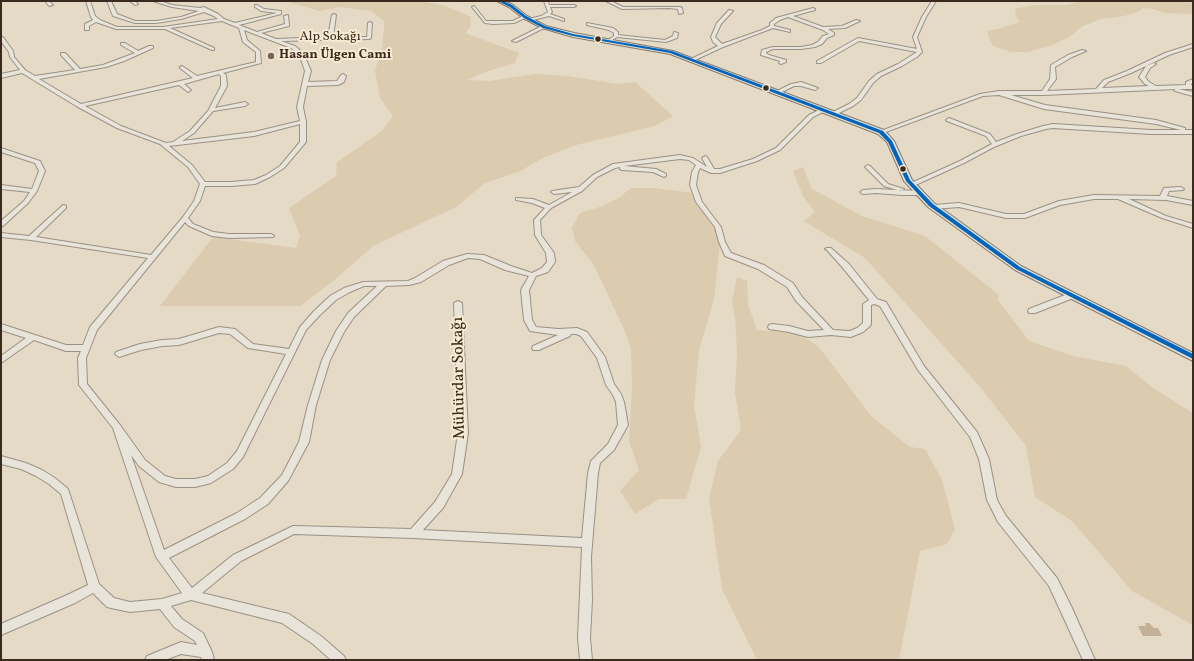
<!DOCTYPE html>
<html>
<head>
<meta charset="utf-8">
<style>
	body { margin:0 }
	#map { position:relative; width:1194px; height:661px; overflow:hidden; background:#e5dac5; font-family:Vollkorn,serif }
	canvas { display:block }
	.frame { position:absolute; inset:0; border:2px solid #39291f; pointer-events:none }
</style>
</head>
<body>
<div id="map">
<canvas width="1194" height="661"></canvas>
<div class="frame"></div>
</div>
<script>
const g = document.querySelector('canvas').getContext('2d');
g.lineJoin = 'round';
function paint(path, color) { g.fillStyle = color; g.fill(path, 'evenodd'); }
const toPath = rows => new Path2D(rows.map(r => 'M' + r).join(''));
function strokePath(path, color, width, dash) { g.strokeStyle = color; g.lineWidth = width; g.lineCap = dash ? 'butt' : 'round'; g.setLineDash(dash || []); g.stroke(path); }
function label(font, color, halo, rows, align = 'center') {
  g.font = font + ' Vollkorn,serif'; g.lineWidth = 4; g.setLineDash([]); g.textBaseline = 'middle'; g.strokeStyle = halo; g.fillStyle = color; for (const [text, x, y, turn = 0] of rows) {
    g.save(); g.translate(x, y); g.rotate((+turn || 0) * Math.PI / 180); g.textAlign = isNaN(turn) ? turn : align; if (halo) g.strokeText(text, 0, 0); g.fillText(text, 0, 0); g.restore();
  }
}
paint(toPath([
	[285,1,418,1,443,5,471,17,470,27,465,33,519,53,515,63,488,71,467,80,490,81,535,74,568,76,618,84,635,82,673,116,655,126,576,145,545,157,520,171,485,183,456,207,373,246,337,278,300,306,160,306,213,237,296,248,300,236,289,208,336,176,337,162,382,131,393,116,380,98,375,71,382,47,384,30,384,21,371,11,341,7,320,11],
	[1079,1,1174,1,1193,3,1193,14,1165,13,1154,9,1143,8,1138,12,1124,16,1100,19,1081,27,1071,36,1052,45,1028,52,1011,52,993,46,990,40,987,31,998,29,1020,22,1016,16,1015,9,1018,8,1038,5,1068,5],
	[803,167,812,189,862,216,925,236,999,295,998,300,1029,341,1073,356,1126,366,1153,388,1193,413,1193,625,1132,591,1072,521,1035,497,1026,446,981,388,865,258,804,221,815,212,803,196,793,171],
	[631,188,655,188,693,193,721,233,714,299,699,350,694,405,701,447,686,499,659,499,635,514,620,491,639,470,629,441,632,386,631,348,623,327,594,265,575,241,572,228,580,213,603,206,620,197],
	[737,277,747,281,748,304,757,330,797,333,819,347,871,416,910,447,925,449,942,480,955,529,947,544,920,551,899,660,757,660,722,589,709,498,718,461,741,430,735,393,737,353,735,317,732,301]
]), '#dbcbaf');
paint(toPath([
	[1145,623,1149,623,1154,628,1158,628,1162,636,1143,636,1138,626,1146,626]
]), '#c3b197');
const minor = toPath([
	[45,1,49,1,53,5,49,6,45,1],
	[86,1,90,1,95,16,100,20,117,27,163,27,218,19,214,16,204,12,181,19,156,23,135,23,113,16,107,1,111,1,117,14,135,21,156,21,181,17,199,11,172,7,153,1,160,1,172,5,200,8,204,7,218,14,224,19,235,23,277,13,261,11,255,7,255,5,257,5,264,9,281,11,281,14,239,25,257,32,285,24,284,16,288,15,289,26,261,33,276,39,328,37,332,15,334,14,336,15,333,37,367,37,368,23,370,22,372,23,371,38,369,39,281,41,295,46,303,53,311,71,308,82,337,81,341,75,343,74,346,76,344,82,338,85,307,86,303,107,306,122,306,142,284,168,270,177,255,184,231,186,205,186,200,201,188,218,193,224,213,232,229,234,271,234,273,235,274,236,273,237,229,238,212,236,189,226,185,222,97,330,86,358,87,384,120,425,145,460,165,476,176,479,195,479,208,476,227,463,237,451,286,354,248,348,230,334,219,333,179,345,162,346,141,350,119,357,115,354,116,352,140,344,162,340,179,339,219,327,235,329,253,344,289,349,300,327,314,311,330,296,344,288,363,282,408,281,415,278,443,261,467,254,484,255,511,266,532,273,542,268,547,262,546,253,535,235,534,220,545,208,532,203,516,200,516,198,533,199,549,205,572,192,554,194,551,192,552,191,579,187,593,175,613,164,680,155,693,158,707,167,702,158,705,156,707,157,714,169,720,169,753,159,776,148,809,115,823,108,826,110,825,111,813,117,780,150,757,161,720,173,711,173,700,168,698,172,696,185,702,202,721,227,725,242,731,253,764,265,793,283,802,297,833,330,850,331,857,328,863,323,863,304,869,300,843,268,827,250,825,249,827,248,831,248,849,264,877,299,886,302,924,366,977,432,989,459,997,500,1006,516,1057,578,1072,608,1095,660,1083,660,1049,586,998,522,987,500,979,459,970,437,918,370,880,306,874,304,871,305,871,324,870,326,863,332,851,337,831,335,808,337,789,332,769,329,768,327,769,325,772,324,789,326,808,331,824,330,796,301,787,287,758,269,725,256,719,242,715,227,696,202,690,185,692,172,696,165,689,160,680,159,624,166,656,169,666,174,666,176,664,177,653,172,622,170,620,169,620,167,615,168,597,177,582,191,551,208,540,220,541,235,554,253,555,262,548,272,536,276,529,290,532,320,536,327,558,329,577,328,587,332,605,357,614,384,621,394,624,402,628,425,614,450,600,463,598,473,591,557,592,600,590,638,592,660,580,660,578,638,582,547,413,538,294,534,241,561,202,593,289,614,321,636,344,656,346,660,331,660,313,644,282,623,191,600,171,606,182,619,203,633,212,652,214,660,202,660,201,657,181,654,165,660,145,660,147,656,181,642,197,645,195,641,174,627,160,609,130,612,111,608,107,607,93,593,75,603,1,635,1,624,67,595,88,585,61,494,49,484,36,476,21,469,1,464,1,456,26,463,42,470,55,478,68,489,99,584,114,598,130,602,162,599,182,593,156,557,113,428,79,385,78,358,81,351,66,351,34,340,1,363,1,356,26,338,1,330,1,324,66,345,83,345,90,327,148,258,31,240,1,237,1,233,29,236,62,206,64,205,66,206,66,208,36,237,151,255,183,217,194,201,200,184,188,167,160,144,117,128,78,107,22,73,1,78,1,74,20,70,10,57,9,52,1,41,1,37,3,37,13,51,14,57,25,70,35,76,75,70,61,55,61,53,65,53,80,69,103,65,135,53,121,45,121,43,125,43,138,51,149,46,153,46,153,48,124,61,106,67,39,79,81,104,193,78,180,68,180,67,182,66,197,76,256,62,256,52,243,42,239,28,222,21,170,28,214,48,214,50,212,50,165,29,116,29,96,22,89,26,89,30,85,30,85,24,93,20,91,17,86,1],
	[244,30,291,48,299,54,305,71,297,107,300,121,254,132,182,141,194,133,213,111,245,106,248,104,245,102,215,108,227,86,226,75,223,73,261,63,260,51,247,40,244,30],
	[219,74,221,76,221,86,208,111,190,131,173,142,166,143,121,126,85,106,179,85,188,92,191,90,184,84,219,74],
	[300,124,300,142,280,166,266,175,254,180,231,182,205,182,192,165,169,146,254,136,300,124],
	[468,258,480,259,505,270,529,276,521,290,524,320,530,331,558,335,533,346,532,348,533,350,539,350,570,336,571,334,576,334,581,336,597,358,606,385,613,395,616,402,618,425,608,444,591,461,588,473,582,538,423,530,443,508,462,474,468,433,462,303,458,301,454,303,458,433,452,474,435,502,411,529,293,526,233,555,192,588,169,558,245,519,268,504,288,481,309,442,316,405,330,360,344,332,354,317,386,286,409,285,421,282,449,265,468,258],
	[364,286,377,286,348,313,336,331,322,360,308,405,299,442,282,475,260,498,237,513,164,550,131,455,139,466,159,482,176,487,195,487,211,483,233,469,243,457,306,330,320,315,336,300,350,292,364,286],
	[130,1,135,1,138,4,135,5,130,1],
	[544,1,548,1,549,5,574,5,576,6,574,7,550,7,552,12,550,14,564,19,564,21,549,16,529,21,529,19,541,16,548,12,544,1],
	[606,1,611,1,623,7,680,7,682,8,683,13,679,14,678,9,669,8,622,9,606,1],
	[932,1,936,1,926,17,917,37,922,52,917,57,902,66,881,76,873,83,861,100,853,106,835,115,831,115,831,113,849,104,857,98,869,81,877,74,898,64,917,52,859,41,821,63,817,63,817,61,858,38,917,49,913,37,922,17,932,1],
	[474,6,486,21,513,21,523,16,527,17,514,23,493,24,485,23,472,7,474,6],
	[813,8,815,9,815,10,793,16,823,27,842,26,856,20,860,21,845,28,828,29,834,33,834,35,827,38,822,44,815,47,801,49,773,49,766,52,766,53,769,55,786,60,786,62,781,64,779,63,780,61,761,55,762,50,773,47,801,47,812,45,818,42,823,36,829,34,823,30,788,17,780,20,774,24,774,26,790,30,790,32,773,28,723,47,695,60,691,59,718,46,713,42,711,37,717,23,729,10,733,11,721,24,715,37,722,44,762,30,770,26,770,23,776,18,813,8],
	[587,23,613,28,618,32,618,35,665,40,673,36,674,32,678,33,677,38,666,42,617,37,609,42,607,41,614,36,614,33,609,30,587,25,587,23],
	[542,26,546,27,516,42,512,41,542,26],
	[1193,44,1193,47,1169,55,1131,73,1108,82,1102,88,1149,86,1145,84,1139,77,1146,66,1154,63,1156,64,1150,68,1145,77,1149,82,1156,86,1186,85,1186,82,1193,79,1193,83,1191,84,1191,85,1193,85,1193,89,1178,89,1193,92,1193,96,1175,91,1174,90,1176,89,1043,95,1011,95,1045,105,1156,120,1185,128,1185,130,1193,130,1193,134,1151,134,1053,128,1046,129,1021,136,994,147,964,163,911,187,908,185,909,184,960,161,992,144,986,136,947,121,946,120,949,118,990,134,996,142,1017,134,1043,126,1053,124,1151,130,1181,130,1156,124,1044,109,999,95,983,96,883,133,878,132,980,94,999,91,1042,91,1050,79,1051,65,1068,55,1082,50,1086,51,1072,57,1055,67,1056,79,1047,91,1096,89,1104,80,1127,71,1165,53,1193,44],
	[801,82,818,88,815,90,801,86,794,86,780,93,775,92,791,84,801,82],
	[1,148,40,161,45,171,37,191,28,203,3,226,1,227,1,221,24,201,30,192,1,189,1,185,32,189,39,171,35,163,1,152,1,148],
	[868,165,870,166,888,184,904,189,901,191,884,186,865,167,868,165],
	[1181,187,1184,189,1183,190,1169,191,1167,196,1193,201,1193,205,1166,200,1129,199,1166,216,1193,224,1193,228,1162,218,1118,199,1094,199,1060,205,1025,218,1006,218,959,207,934,209,931,207,934,205,959,203,1006,214,1024,214,1059,201,1094,195,1160,196,1164,188,1181,187],
	[876,189,919,191,922,193,919,195,902,195,876,193,863,194,860,192,863,190,876,189],
	[1070,293,1073,293,1077,295,1076,297,1035,313,1029,313,1028,311,1029,309,1070,293]
]);
const major = toPath([
	[497,1,504,1,513,5,527,16,546,26,574,33,673,51,884,130,894,141,912,180,934,203,1021,266,1193,353,1193,361,1015,270,928,207,904,181,887,142,878,134,670,54,573,37,542,28,523,18,509,7,497,1]
]);
strokePath(minor, '#9a9185', 2);
strokePath(major, '#827a6e', 2);
paint(minor, '#e9e4d9');
paint(major, '#e6dfd3');
paint(toPath([
	[498,1,503,1,512,5,526,16,545,26,573,34,672,51,883,131,892,141,910,180,933,204,1020,267,1193,354,1193,359,1016,269,929,206,906,181,888,142,879,133,670,53,573,36,543,28,524,18,510,7,498,1]
]), '#0065bd');
for (const [x, y, r, color] of [
	[598,39,3.5,"#39291f"],
	[271,56,4,"#756759"],
	[766,88,3.5,"#39291f"],
	[903,169,3.5,"#39291f"]
]) { const dot = new Path2D(); dot.arc(x, y, r, 0, 2 * Math.PI); g.fillStyle = color; g.fill(dot); strokePath(dot, '#f7ead0', 1.5); }
label('13px', '#39291f', '#f7ead0', [
	["Alp Sokağı",330,38]
]);
label('bold 13px', '#39291f', '#f7ead0', [
	["Hasan Ülgen Cami",279,56]
], 'left');
label('16px', '#39291f', '#f7ead0', [
	["Mühürdar Sokağı",460,378,-91]
]);
</script>
</body>
</html>
